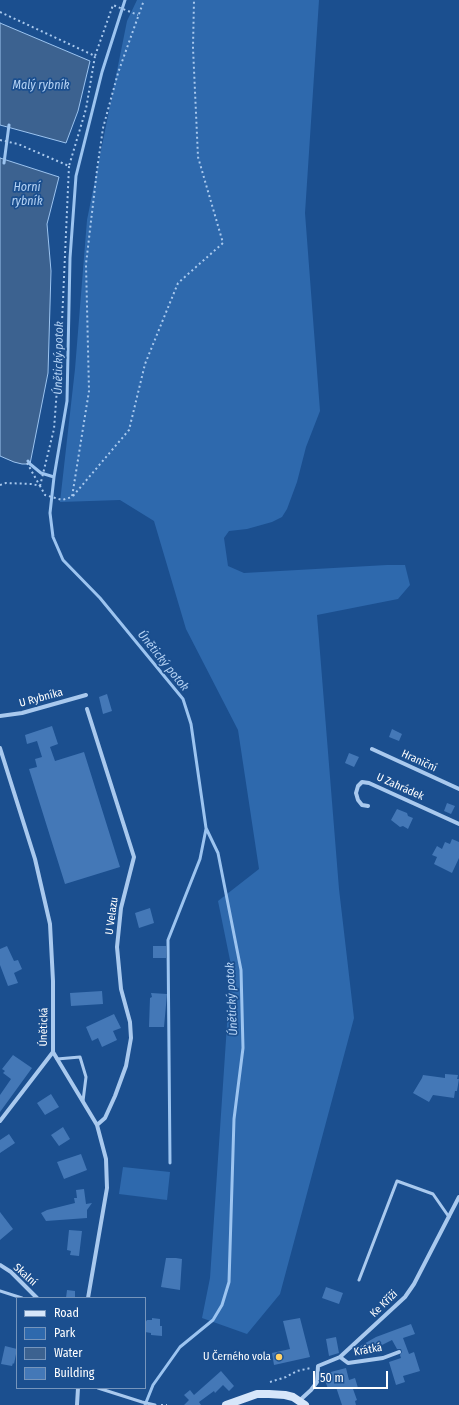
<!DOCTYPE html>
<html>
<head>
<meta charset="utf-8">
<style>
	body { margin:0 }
	#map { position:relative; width:459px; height:1405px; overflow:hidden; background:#1b4f8f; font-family:"Fira Sans Condensed",sans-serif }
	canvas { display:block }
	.legend { position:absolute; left:16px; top:1297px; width:130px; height:92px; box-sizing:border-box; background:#1b4f8f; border:1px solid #7695bc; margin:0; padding:5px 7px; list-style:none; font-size:12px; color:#fff }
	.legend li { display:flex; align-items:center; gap:8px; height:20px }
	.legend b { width:20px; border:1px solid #7695bc }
	.scale { position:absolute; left:313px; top:1371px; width:75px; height:18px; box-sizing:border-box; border:2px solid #fff; border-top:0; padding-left:5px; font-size:12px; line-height:14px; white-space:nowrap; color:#fff; -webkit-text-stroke:3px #1b4f8f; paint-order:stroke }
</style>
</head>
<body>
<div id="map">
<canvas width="459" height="1405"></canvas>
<ul class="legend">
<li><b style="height:5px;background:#d6e6fa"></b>Road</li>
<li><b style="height:11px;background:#2e69ad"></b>Park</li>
<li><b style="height:11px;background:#3c6290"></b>Water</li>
<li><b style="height:11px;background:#4478b7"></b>Building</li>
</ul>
<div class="scale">50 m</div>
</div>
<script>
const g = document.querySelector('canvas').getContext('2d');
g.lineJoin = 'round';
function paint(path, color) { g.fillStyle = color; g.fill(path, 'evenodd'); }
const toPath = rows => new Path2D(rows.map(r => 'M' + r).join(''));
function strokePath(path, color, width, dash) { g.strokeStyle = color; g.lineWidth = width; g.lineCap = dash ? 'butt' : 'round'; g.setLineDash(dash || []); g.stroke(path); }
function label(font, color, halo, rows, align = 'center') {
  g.font = font + ' "Fira Sans Condensed",sans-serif'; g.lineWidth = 3.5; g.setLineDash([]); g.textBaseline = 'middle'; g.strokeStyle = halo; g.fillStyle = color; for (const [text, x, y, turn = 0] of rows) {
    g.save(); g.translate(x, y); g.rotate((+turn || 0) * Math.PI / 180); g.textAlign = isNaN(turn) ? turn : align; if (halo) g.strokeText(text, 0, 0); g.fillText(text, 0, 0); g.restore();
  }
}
paint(toPath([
	[137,0,319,0,305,213,320,411,306,447,297,482,287,509,282,517,272,522,247,529,229,531,224,538,228,566,244,573,387,565,405,565,410,585,398,599,317,615,339,889,354,1018,280,1294,247,1334,202,1318,210,1278,231,965,218,901,259,869,238,730,186,629,154,521,120,500,60,502,75,369,87,220,127,21],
	[123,1167,170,1172,167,1200,119,1194]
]), '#2e69ad');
const water = toPath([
	[0,23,90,61,78,111,66,143,0,125,0,23],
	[0,158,59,177,47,224,51,271,48,373,30,464,22,464,14,462,0,456,0,158]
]);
paint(water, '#3c6290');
strokePath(water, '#9cc4f0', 1);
strokePath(toPath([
	[125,0,102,72,76,176,70,258,67,401,54,477,50,513,53,537,63,560,100,598,183,699,191,724,206,828,218,853,241,970,243,1048,234,1119,229,1282,222,1305,213,1320,180,1347,153,1385,145,1405],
	[4,163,9,125],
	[28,461,30,464,41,473,54,477],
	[170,1163,168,940,200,859,206,829]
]), '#9cc4f0', 3);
paint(toPath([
	[107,694,112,711,103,714,99,697],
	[52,726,58,744,50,747,55,761,84,752,120,867,65,884,29,769,37,767,35,759,42,757,37,741,27,744,25,735],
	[392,729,402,734,399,741,389,737],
	[349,753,359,757,354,767,345,763],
	[447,803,455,806,451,814,444,811],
	[397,809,407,813,408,816,413,818,408,829,403,826,400,827,391,820],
	[452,839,459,842,459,858,452,873,434,864,437,857,432,855,437,846,442,849,445,842,450,844],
	[150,908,154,923,139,928,135,913],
	[7,946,14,961,18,960,22,969,14,973,18,983,8,986,0,965,0,949],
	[153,946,166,946,166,958,153,958],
	[102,991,103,1004,71,1006,70,993],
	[151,993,167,994,164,1027,149,1027,150,998,152,997],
	[114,1014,121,1028,113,1031,117,1040,102,1047,98,1038,92,1041,86,1027],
	[13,1055,32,1068,0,1112,0,1095,11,1079,3,1073,5,1071,2,1069],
	[445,1074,458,1075,457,1079,459,1079,457,1091,455,1091,454,1098,433,1095,429,1102,413,1093,422,1078,423,1075,445,1078],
	[51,1094,59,1107,45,1115,37,1103],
	[63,1127,70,1139,59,1146,51,1135],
	[9,1134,15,1143,0,1153,0,1140],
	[81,1154,87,1170,64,1179,57,1162],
	[84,1189,86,1204,92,1203,87,1210,87,1218,46,1221,41,1213,47,1210,75,1203,74,1198,77,1198,76,1190],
	[0,1212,13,1229,0,1240],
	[69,1230,82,1231,79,1256,70,1255,71,1251,67,1250],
	[166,1258,176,1258,182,1259,180,1290,161,1287],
	[326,1287,343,1293,339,1304,322,1298],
	[67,1290,75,1291,75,1298,66,1298],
	[152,1318,160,1319,160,1326,162,1326,162,1336,151,1335,151,1333,145,1332,145,1323,147,1320,152,1320],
	[300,1318,310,1357,274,1365,272,1353,290,1349,283,1321],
	[411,1324,415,1334,403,1338,409,1354,414,1352,420,1371,403,1376,405,1382,396,1385,389,1362,401,1358,400,1355,402,1352,401,1349,397,1349,392,1340,382,1345,355,1351,355,1349,376,1337],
	[336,1337,339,1353,329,1356,326,1339],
	[5,1346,17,1349,14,1364,13,1363,12,1366,1,1364],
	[346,1368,349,1380,355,1378,358,1388,353,1389,357,1400,355,1401,356,1405,342,1405,336,1387,328,1389,323,1374],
	[221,1371,234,1386,229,1391,223,1385,215,1393,214,1391,199,1402,201,1405,184,1405,189,1400,184,1395,190,1390,194,1395]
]), '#4478b7');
strokePath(toPath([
	[0,12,95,56,113,5,138,15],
	[0,140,18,144,69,166,86,109,95,56],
	[27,463,40,486],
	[0,485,6,483,32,484,40,486,45,495,62,500,72,497,89,391,86,264,97,170,103,128,118,73,144,0],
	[40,486,54,429,62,322,69,166],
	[73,496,129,430,145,364,178,283,223,243,198,157,193,48,194,0],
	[270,1382,286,1377,297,1371,311,1368],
	[161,1405,167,1405]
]), '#a9c9ee', 2, [2, 3]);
strokePath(toPath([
	[57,1059,80,1057,86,1077,83,1101],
	[359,1280,397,1181,433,1194,449,1217],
	[0,1291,22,1298],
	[98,1388,142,1402,155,1405]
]), '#a9c9ee', 3);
strokePath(toPath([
	[87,709,134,857,121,908,117,947,121,989,130,1022,131,1038,126,1066,115,1096,105,1118,97,1125],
	[0,716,22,713,86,695],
	[0,748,35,859,50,924,53,981,53,1052,97,1125,106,1159,107,1188,88,1298],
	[372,749,459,789],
	[368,806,362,805,358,800,356,793,358,786,362,782,369,783,459,824],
	[0,1121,53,1052],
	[0,1265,11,1272,37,1298],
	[340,1357,348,1363,383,1358,399,1352],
	[299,1401,311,1390,317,1382,318,1366,340,1357,405,1297,414,1284,459,1197],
	[77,1405,78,1388]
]), '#a9c9ee', 4);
strokePath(toPath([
	[226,1405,257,1394,269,1394,285,1395,293,1397,305,1405]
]), '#d6e6fa', 8);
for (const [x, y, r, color] of [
	[279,1357,4,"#ffd166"]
]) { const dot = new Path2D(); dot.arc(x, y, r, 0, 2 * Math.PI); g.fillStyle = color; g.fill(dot); strokePath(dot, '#1b4f8f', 1.5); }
label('11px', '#fff', '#1b4f8f', [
	["U Rybníka",41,698,-15],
	["Hraniční",419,761,25],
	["U Zahrádek",400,787,24],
	["U Velazu",112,916,-82],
	["Únětická",44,1027,-89],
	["Skalní",25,1275,42],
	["Ke Kříži",384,1304,-44],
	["Krátká",368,1350,-10]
]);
label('11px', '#fff', '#1b4f8f', [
	["U Černého vola",271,1357]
], 'right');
label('italic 12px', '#b5d3f5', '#1b4f8f', [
	["Malý rybník",41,86],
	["Horní",27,188],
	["rybník",27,202],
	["Únětický potok",59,358,-89],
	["Únětický potok",163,661,51],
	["Únětický potok",232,999,-93]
]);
</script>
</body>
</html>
